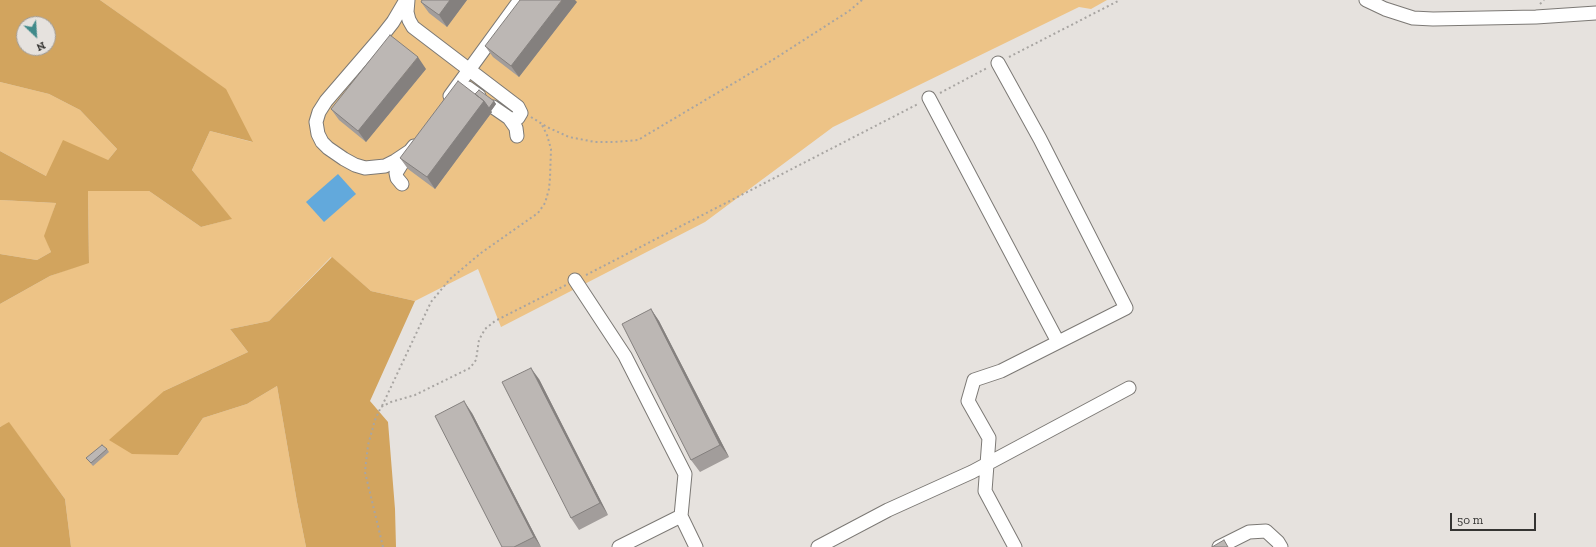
<!DOCTYPE html>
<html>
<head>
<meta charset="utf-8">
<style>
	body { margin:0 }
	#map { position:relative; width:1596px; height:547px; overflow:hidden; background:#e6e2de; font-family:"Zilla Slab",serif }
	canvas { display:block }
	.north { position:absolute; left:16px; top:16px; width:40px; height:40px; box-sizing:border-box; background:#e6e2de; border:1px solid #9f9c99; border-radius:50%; rotate:155deg; font-size:11px; font-weight:700; line-height:16px; text-align:center; color:#353432 }
	.north::after { content:''; display:block; margin:auto; width:14px; height:18px; background:#418a8a; clip-path:polygon(50% 0,100% 100%,50% 72%,0 100%) }
	.scale { position:absolute; left:1450px; top:513px; width:86px; height:18px; box-sizing:border-box; border:2px solid #353432; border-top:0; padding-left:5px; font-size:12px; line-height:14px; white-space:nowrap; color:#353432; -webkit-text-stroke:3px #e6e2de; paint-order:stroke }
</style>
</head>
<body>
<div id="map">
<canvas width="1596" height="547"></canvas>
<div class="north">N</div>
<div class="scale">50 m</div>
</div>
<script>
const g = document.querySelector('canvas').getContext('2d');
g.lineJoin = 'round';
function paint(path, color) { g.fillStyle = color; g.fill(path, 'evenodd'); }
const toPath = rows => new Path2D(rows.map(r => 'M' + r).join(''));
function strokePath(path, color, width, dash) { g.strokeStyle = color; g.lineWidth = width; g.lineCap = dash ? 'butt' : 'round'; g.setLineDash(dash || []); g.stroke(path); }
paint(toPath([
	[100,0,1107,0,1091,9,1079,7,833,127,705,222,501,327,478,269,415,301,371,291,331,257,269,321,230,329,248,352,164,391,178,455,203,418,247,404,277,386,297,502,306,547,71,547,65,499,9,423,0,427,0,304,50,276,89,262,88,191,149,191,201,227,231,219,192,170,210,131,252,142,225,89],
	[0,82,49,94,80,110,117,149,108,160,46,176,0,151],
	[0,200,56,203,45,236,51,252,37,260,0,254]
]), '#edc386');
paint(toPath([
	[0,0,100,0,226,89,253,142,210,131,192,170,232,219,201,227,149,191,88,191,89,263,50,276,0,304,0,254,37,260,51,252,44,236,56,203,0,200,0,151,46,176,63,140,108,160,117,149,80,110,49,94,0,82],
	[24,24,48,24,48,48,24,48],
	[332,257,371,291,415,301,370,401,388,422,395,509,396,547,306,547,297,502,277,386,247,404,203,418,178,455,132,454,109,440,164,391,248,352,230,329,269,321],
	[9,422,65,499,71,547,0,547,0,427]
]), '#d2a45e');
paint(toPath([
	[338,174,356,194,324,222,306,202]
]), '#62a9dc');
const minor = toPath([
	[406,0,393,22,382,36,326,101,319,112,316,122,318,134,322,142,328,148,344,159,355,165,365,168,385,166,395,161,410,151,414,146],
	[408,0,407,12,409,20,413,27,518,107,521,113,518,118,514,119,509,118,493,107],
	[1366,0,1385,9,1413,18,1433,19,1536,17,1596,13],
	[998,63,1040,139,1126,308,1001,371,974,380,968,401,989,438,985,491,1015,547],
	[454,91,468,88,479,96],
	[450,96,520,0],
	[929,98,1058,342],
	[509,118,516,128,517,136],
	[402,184,397,178,396,173,406,157],
	[575,280,625,356,685,474,681,516,696,547],
	[619,547,681,516],
	[818,547,888,510,972,472,1129,388],
	[1219,547,1249,532,1266,531,1278,542,1281,547]
]);
strokePath(minor, '#7c7975', 15);
strokePath(toPath([
	[1540,4,1544,0],
	[1009,57,1120,0],
	[940,93,987,68],
	[531,117,547,127,569,137,595,142,614,142,638,140,771,61,849,11,862,0],
	[586,275,918,104],
	[382,406,431,302,450,279,481,253,538,213,545,203,549,189,550,178,551,149,547,135,541,123],
	[383,547,365,472,368,445,375,420,381,407,391,402,415,395,470,368,476,360,479,340,485,329,495,321,566,285]
]), '#a8a5a2', 2, [2, 3]);
strokePath(minor, '#fff', 13);
paint(toPath([
	[467,0,447,27,429,13,421,2],
	[577,2,519,77,493,57,485,46],
	[426,69,366,142,339,120,331,109],
	[475,94,494,101,496,104,491,111,492,112,435,189,408,169,400,158],
	[651,309,659,321,729,457,700,472,691,460],
	[539,379,608,515,579,530,571,518],
	[472,413,541,547,502,547],
	[107,449,109,452,93,466,86,458]
]), '#a29d9b');
paint(toPath([
	[450,0,467,0,447,27,439,15],
	[562,0,575,0,577,2,519,77,511,66],
	[418,57,426,69,366,142,358,131],
	[484,101,494,101,496,104,491,111,492,112,435,189,427,177],
	[651,309,659,321,729,457,720,445],
	[531,368,539,379,608,515,600,503],
	[464,401,472,413,541,547,534,537]
]), '#84807e');
const building = toPath([
	[422,0,450,0,439,15,421,2,422,0],
	[520,0,562,0,511,66,485,46,520,0],
	[390,35,418,57,358,131,331,109,390,35],
	[458,81,484,101,427,177,400,158,458,81],
	[479,90,494,101,489,108,484,101,475,94,479,90],
	[651,309,720,445,691,460,622,324,651,309],
	[531,368,600,503,571,518,502,382,531,368],
	[464,401,534,537,514,547,502,547,435,416,464,401],
	[102,445,107,449,91,463,86,458,102,445],
	[1224,540,1228,547,1212,547,1224,540]
]);
paint(building, '#bcb7b4');
strokePath(building, '#84807e', 1);
</script>
</body>
</html>
